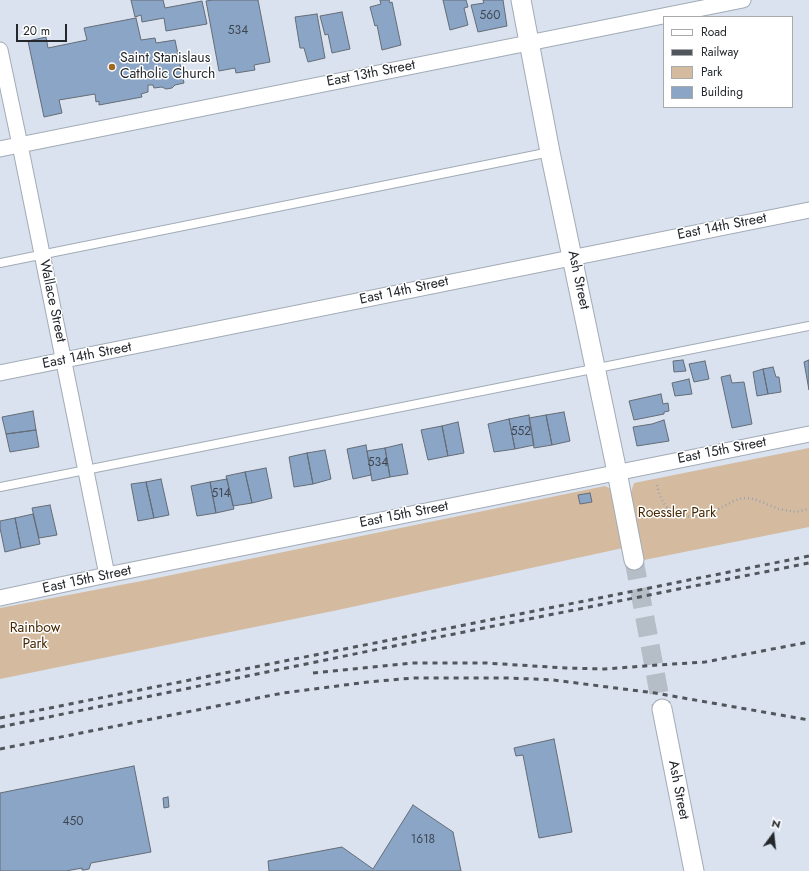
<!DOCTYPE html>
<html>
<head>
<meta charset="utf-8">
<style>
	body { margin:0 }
	#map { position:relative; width:809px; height:871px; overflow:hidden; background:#d9e2ee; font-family:Jost,sans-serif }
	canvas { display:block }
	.legend { position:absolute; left:663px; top:16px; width:130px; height:92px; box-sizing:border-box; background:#fff; border:1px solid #a7a9ab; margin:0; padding:5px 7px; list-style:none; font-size:12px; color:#24282c }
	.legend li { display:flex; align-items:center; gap:8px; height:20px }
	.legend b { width:20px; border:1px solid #a7a9ab }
	.north { position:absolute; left:753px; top:815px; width:40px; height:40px; -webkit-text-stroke:3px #fff; paint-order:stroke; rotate:15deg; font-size:11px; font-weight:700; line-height:16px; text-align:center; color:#24282c }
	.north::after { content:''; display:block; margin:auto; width:14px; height:18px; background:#24282c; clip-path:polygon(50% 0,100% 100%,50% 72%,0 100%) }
	.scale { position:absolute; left:16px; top:24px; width:51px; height:18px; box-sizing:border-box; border:2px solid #24282c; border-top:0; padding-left:5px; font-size:12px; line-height:14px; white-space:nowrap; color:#24282c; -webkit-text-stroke:3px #fff; paint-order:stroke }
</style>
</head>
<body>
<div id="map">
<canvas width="809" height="871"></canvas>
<ul class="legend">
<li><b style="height:5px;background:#fff"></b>Road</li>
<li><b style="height:5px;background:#51565c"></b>Railway</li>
<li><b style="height:11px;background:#d4bba0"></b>Park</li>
<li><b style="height:11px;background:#8ba5c6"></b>Building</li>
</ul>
<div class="north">N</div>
<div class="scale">20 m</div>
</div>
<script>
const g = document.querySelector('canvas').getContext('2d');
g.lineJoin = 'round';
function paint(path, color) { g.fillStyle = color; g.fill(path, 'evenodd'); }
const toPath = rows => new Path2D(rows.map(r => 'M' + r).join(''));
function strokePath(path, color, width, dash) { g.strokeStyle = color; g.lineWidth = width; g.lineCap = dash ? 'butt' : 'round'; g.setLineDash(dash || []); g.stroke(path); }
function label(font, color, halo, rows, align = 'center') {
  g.font = font + ' Jost,sans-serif'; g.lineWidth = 3; g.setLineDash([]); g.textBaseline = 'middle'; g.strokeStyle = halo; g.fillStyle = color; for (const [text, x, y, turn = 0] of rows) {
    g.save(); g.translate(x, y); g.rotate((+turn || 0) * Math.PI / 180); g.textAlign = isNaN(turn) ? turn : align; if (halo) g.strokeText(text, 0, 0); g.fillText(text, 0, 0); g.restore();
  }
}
paint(toPath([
	[809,448,809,527,644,560,631,492,634,483],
	[605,486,611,489,623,548,338,610,0,679,0,608,147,580]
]), '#d4bba0');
const building = toPath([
	[131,0,163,0,165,8,202,1,207,24,166,31,164,18,142,22,141,15,135,17,131,0],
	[212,0,258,0,270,62,254,65,255,70,236,73,235,68,219,71,206,1,212,0],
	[380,0,389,0,390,3,392,2,401,45,382,50,377,25,375,26,370,7,381,4,380,0],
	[443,0,466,0,468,7,464,8,468,25,450,30,443,0],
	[483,0,503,0,507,26,478,32,471,5,484,3,483,0],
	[342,12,350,49,332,53,328,34,325,35,320,16,342,12],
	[317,14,325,58,308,62,304,48,300,48,295,17,317,14],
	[136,18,141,40,155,38,156,43,175,40,184,83,175,85,172,88,166,89,162,87,154,88,153,85,148,85,148,92,141,94,142,97,99,105,99,101,96,102,95,94,59,100,62,113,44,117,28,41,46,37,48,48,87,40,84,28,136,18],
	[683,360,686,371,674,372,673,361,683,360],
	[809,360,809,390,804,362,809,360],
	[705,361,709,379,694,382,689,364,705,361],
	[773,367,776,377,779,377,781,392,768,394,763,369,773,367],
	[763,369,768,394,757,396,753,372,763,369],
	[730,375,732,383,744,382,752,424,732,428,721,377,730,375],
	[689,379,692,394,675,396,672,383,689,379],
	[661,394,663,404,668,403,669,411,664,412,664,414,634,420,629,401,661,394],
	[33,411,36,430,6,434,2,417,33,411],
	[564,412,570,441,552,445,546,415,564,412],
	[529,415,534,445,515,449,509,419,529,415],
	[546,415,552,445,534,448,529,418,546,415],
	[509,419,515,449,494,452,488,424,509,419],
	[664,420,669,441,637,446,633,427,652,424,664,420],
	[458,422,464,453,448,456,442,426,458,422],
	[442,426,448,456,428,460,421,430,442,426],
	[36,430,39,447,10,452,6,434,36,430],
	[402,444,408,474,390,477,385,448,402,444],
	[366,445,371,475,353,479,347,449,366,445],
	[385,448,390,477,372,481,367,451,385,448],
	[325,450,331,479,313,484,307,453,325,450],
	[307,453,313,484,294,487,289,457,307,453],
	[266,468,272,498,252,503,245,472,266,468],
	[245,472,252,503,233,506,226,476,245,472],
	[161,479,169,515,154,518,146,482,161,479],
	[227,479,234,509,216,513,210,482,227,479],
	[146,482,154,518,138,521,131,484,146,482],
	[210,482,216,513,197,516,191,486,210,482],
	[590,493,592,502,580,504,578,495,590,493],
	[50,505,57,535,39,538,32,508,50,505],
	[33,514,40,544,21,548,15,518,33,514],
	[15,518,21,548,5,552,0,528,0,521,15,518],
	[554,739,572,832,539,838,523,755,516,756,514,748,554,739],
	[134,766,151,852,91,863,89,869,84,870,82,870,82,868,66,871,0,871,0,793,134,766],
	[168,797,169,807,164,808,163,798,168,797],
	[413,805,453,832,461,871,269,871,268,861,342,847,373,869,413,805]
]);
paint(building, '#8ba5c6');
strokePath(building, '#646c76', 1);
strokePath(toPath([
	[634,560,662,709]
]), '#b5bdc7', 19, [19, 10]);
const service = toPath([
	[0,263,550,152],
	[0,487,809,326]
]);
const minor = toPath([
	[0,50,20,145,107,575],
	[0,149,743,0],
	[0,373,809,210],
	[0,598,107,575,809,434]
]);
const tertiary = toPath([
	[521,0,550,152,617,472,634,560],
	[662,709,694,871]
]);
strokePath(service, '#a2abb6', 10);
strokePath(minor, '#a2abb6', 17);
strokePath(tertiary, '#a2abb6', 21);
strokePath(toPath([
	[657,485,660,496,665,505,670,510,690,517,707,515,734,501,742,498,754,499,779,509,796,512,809,509]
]), '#9ca3ad', 2.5, [1, 3]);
strokePath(service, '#fff', 8);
strokePath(minor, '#fff', 15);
strokePath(tertiary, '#fff', 19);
strokePath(toPath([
	[313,673,412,663,486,663,566,668,604,669,658,665,705,662,809,642],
	[0,718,809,556],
	[0,727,369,651,809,563],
	[0,749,283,693,368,682,413,678,510,678,553,680,655,693,809,720]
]), '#51565c', 3, [5, 5]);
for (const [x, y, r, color] of [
	[112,67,4,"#9f6823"]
]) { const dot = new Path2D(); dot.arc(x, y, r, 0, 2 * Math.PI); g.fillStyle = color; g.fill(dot); strokePath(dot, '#fff', 1.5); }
label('12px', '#3e4752', null, [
	["560",490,16],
	["534",238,31],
	["552",521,432],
	["534",378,463],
	["514",221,494],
	["450",73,822],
	["1618",423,840]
]);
label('14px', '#24282c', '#fff', [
	["Saint Stanislaus",120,59],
	["Catholic Church",120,75]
], 'left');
label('14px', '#24282c', '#fff', [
	["East 13th Street",371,74,-11],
	["East 14th Street",722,227,-11],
	["Ash Street",578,280,78],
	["East 14th Street",404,291,-12],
	["Wallace Street",52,301,78],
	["East 14th Street",87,356,-11],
	["East 15th Street",722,451,-11],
	["East 15th Street",404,515,-11],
	["East 15th Street",87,580,-12],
	["Ash Street",678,790,79]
]);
label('14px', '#452700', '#fff', [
	["Roessler Park",677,514],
	["Rainbow",35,629],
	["Park",35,645]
]);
</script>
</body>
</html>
